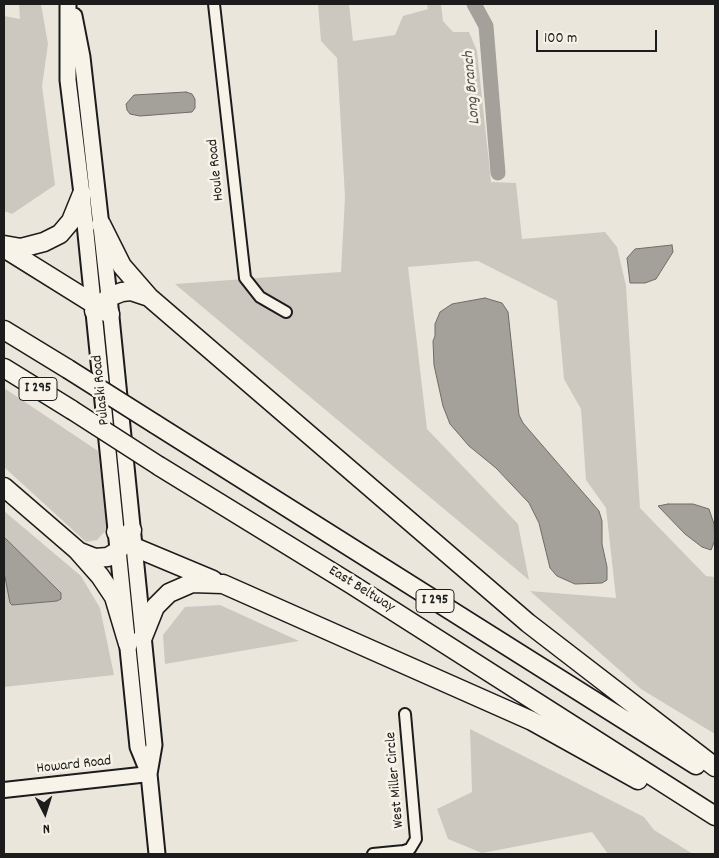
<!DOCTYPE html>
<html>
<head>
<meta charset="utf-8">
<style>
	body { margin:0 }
	#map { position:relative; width:719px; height:858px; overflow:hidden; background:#eae6dc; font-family:Dekko,sans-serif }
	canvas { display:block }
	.frame { position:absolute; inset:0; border:5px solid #1c1c1c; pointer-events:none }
	.north { position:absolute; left:20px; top:788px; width:50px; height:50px; -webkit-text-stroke:4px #f7f3e8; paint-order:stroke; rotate:175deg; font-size:14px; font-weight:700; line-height:20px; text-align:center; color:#1c1c1c }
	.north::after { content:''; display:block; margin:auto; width:18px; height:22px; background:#1c1c1c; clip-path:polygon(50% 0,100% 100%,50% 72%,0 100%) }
	.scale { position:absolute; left:536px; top:30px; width:121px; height:22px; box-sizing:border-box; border:2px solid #1c1c1c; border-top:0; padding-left:6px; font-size:15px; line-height:18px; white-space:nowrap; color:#1c1c1c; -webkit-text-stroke:4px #f7f3e8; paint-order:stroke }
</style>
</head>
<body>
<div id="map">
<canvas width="719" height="858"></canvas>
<div class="frame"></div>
<div class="north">N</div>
<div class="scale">100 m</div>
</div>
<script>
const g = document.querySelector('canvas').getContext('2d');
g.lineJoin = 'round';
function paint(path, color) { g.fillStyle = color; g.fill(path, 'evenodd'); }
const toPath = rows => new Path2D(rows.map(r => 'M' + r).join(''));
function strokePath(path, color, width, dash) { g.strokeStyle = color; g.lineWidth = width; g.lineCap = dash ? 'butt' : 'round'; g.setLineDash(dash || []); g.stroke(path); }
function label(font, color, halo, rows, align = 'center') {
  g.font = font + ' Dekko,sans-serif'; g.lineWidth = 5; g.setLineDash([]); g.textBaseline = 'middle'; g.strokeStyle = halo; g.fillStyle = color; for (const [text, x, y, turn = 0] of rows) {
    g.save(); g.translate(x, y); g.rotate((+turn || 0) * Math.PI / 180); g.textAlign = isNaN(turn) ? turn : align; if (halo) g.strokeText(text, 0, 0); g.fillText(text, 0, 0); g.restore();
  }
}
paint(toPath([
	[19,4,41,4,48,44,42,86,55,185,12,214,4,211,4,16,20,19],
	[318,4,349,4,353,41,395,35,403,16,428,9,427,4,441,4,443,21,453,32,469,32,477,51,491,182,516,183,522,239,605,232,617,247,626,286,640,508,706,576,715,577,715,734,641,689,530,591,616,598,606,508,586,480,581,409,564,379,557,301,478,261,408,267,427,429,518,524,529,580,175,284,341,272,345,197,337,58,321,41],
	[4,388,98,451,107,529,97,540,86,542,4,467],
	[4,511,81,576,100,608,114,675,4,687,4,572,10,603,12,605,57,601,61,599,4,537],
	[220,605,299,641,165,664,163,635,185,607],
	[470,729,644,817,654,830,693,854,608,854,592,832,482,853,448,839,437,809,472,792]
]), '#ccc8c0');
const water = toPath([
	[186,92,192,94,195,99,195,108,192,112,140,116,130,114,127,110,126,104,134,95,186,92],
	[672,245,673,252,656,279,645,283,630,283,627,258,635,249,672,245],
	[485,298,502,303,508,312,519,415,523,423,599,511,602,521,602,544,607,567,607,580,602,583,575,584,557,576,550,568,539,523,529,503,496,468,469,446,450,424,443,406,434,365,433,341,435,336,435,324,440,312,452,304,485,298],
	[668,504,693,504,709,509,714,524,715,540,711,550,702,547,685,534,658,506,668,504],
	[4,537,61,593,61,599,57,601,12,605,10,603,4,572,4,537]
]);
paint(water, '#a3a19a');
strokePath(water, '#6d6c68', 1);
strokePath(toPath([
	[474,4,486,26,498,173]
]), '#a3a19a', 15);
const street = toPath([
	[214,4,245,278,260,297,286,312],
	[373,854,404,851,410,849,416,839,405,714]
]);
const secondary = toPath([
	[4,790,149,774]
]);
const primary = toPath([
	[68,4,68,80,82,194,138,747,149,774,157,854],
	[74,16,82,57,109,297,154,745,149,774]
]);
const highway = toPath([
	[101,224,122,266,149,297,528,623,715,767],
	[4,245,21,248,44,242,60,234,71,221,82,194],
	[4,248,110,314],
	[94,311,109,297,122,292,131,291,149,297],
	[4,330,68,369],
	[4,368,72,410],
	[155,424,696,765],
	[159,466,351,584,715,816],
	[4,487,77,550,100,576,114,597,128,644],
	[116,532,134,547,213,580],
	[80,552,95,558,108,557,118,551,132,530],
	[143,637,155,607,169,593,192,583,223,584,532,721,638,780]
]);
strokePath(street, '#1c1c1c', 14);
strokePath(secondary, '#1c1c1c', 18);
strokePath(primary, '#1c1c1c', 19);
strokePath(highway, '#1c1c1c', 21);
strokePath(street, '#f7f3e8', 10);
strokePath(secondary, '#f7f3e8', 14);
strokePath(primary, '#f7f3e8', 15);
strokePath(highway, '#f7f3e8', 18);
const highwayBridge = toPath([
	[68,369,155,424],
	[72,410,159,466]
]);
strokePath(highwayBridge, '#1c1c1c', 21, []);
strokePath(highwayBridge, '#f7f3e8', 18);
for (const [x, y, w] of [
	[38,389,38],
	[435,601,38]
]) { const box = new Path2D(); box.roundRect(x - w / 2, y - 11.5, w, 23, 4); g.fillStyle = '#f7f3e8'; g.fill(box); strokePath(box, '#1c1c1c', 1); }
label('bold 14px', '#1c1c1c', null, [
	["I 295",38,389],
	["I 295",435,601]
]);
label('15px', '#1c1c1c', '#f7f3e8', [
	["Houle Road",217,170,-96],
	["Pulaski Road",102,390,-96],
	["East Beltway",361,590,32],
	["Howard Road",74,766,-6],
	["West Miller Circle",396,780,-95]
]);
label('italic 16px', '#52514e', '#f7f3e8', [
	["Long Branch",473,88,-95]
]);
</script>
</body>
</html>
